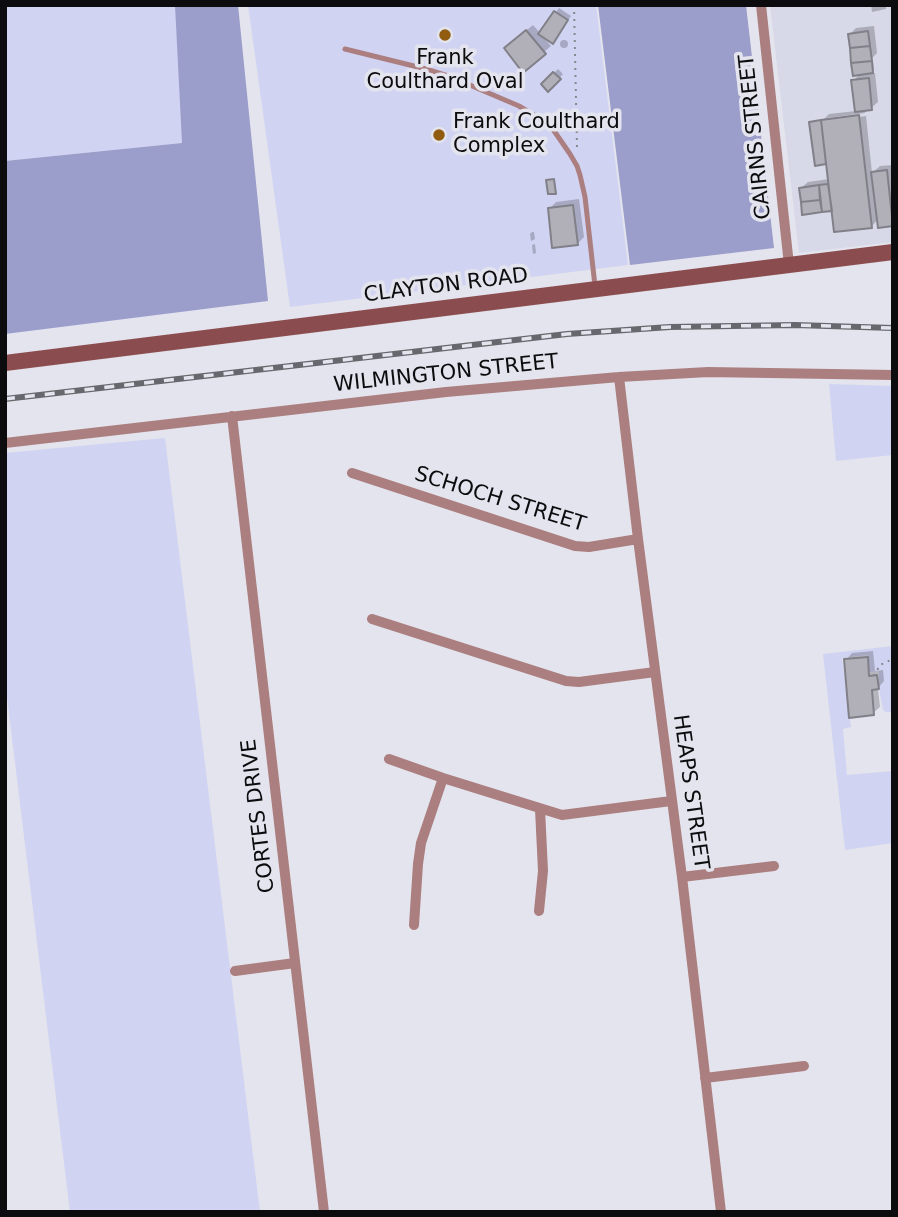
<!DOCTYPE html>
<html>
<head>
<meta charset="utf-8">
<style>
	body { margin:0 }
	#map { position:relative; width:898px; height:1217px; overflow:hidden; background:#e3e4ed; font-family:"DejaVu Sans",sans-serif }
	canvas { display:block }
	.frame { position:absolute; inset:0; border:7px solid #0c0c0f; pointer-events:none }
</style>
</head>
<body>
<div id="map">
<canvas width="898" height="1217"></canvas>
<div class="frame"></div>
</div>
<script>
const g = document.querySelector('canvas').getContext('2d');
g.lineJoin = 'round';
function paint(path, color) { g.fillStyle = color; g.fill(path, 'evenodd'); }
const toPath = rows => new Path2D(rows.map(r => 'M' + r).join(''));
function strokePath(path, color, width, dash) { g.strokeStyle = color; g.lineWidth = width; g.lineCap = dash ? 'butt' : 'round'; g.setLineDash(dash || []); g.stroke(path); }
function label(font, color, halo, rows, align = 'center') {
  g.font = font + ' "DejaVu Sans",sans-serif'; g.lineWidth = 7; g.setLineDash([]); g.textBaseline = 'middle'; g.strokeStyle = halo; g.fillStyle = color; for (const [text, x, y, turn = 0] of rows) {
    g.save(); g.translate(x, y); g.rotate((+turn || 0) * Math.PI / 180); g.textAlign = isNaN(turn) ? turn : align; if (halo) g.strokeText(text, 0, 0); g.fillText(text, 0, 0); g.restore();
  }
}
paint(toPath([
	[770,5,893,5,893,242,799,253]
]), '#d7d8e8');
paint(toPath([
	[5,5,238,5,182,143,5,161],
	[248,5,596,5,628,265,290,307],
	[829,384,893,386,893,455,836,461],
	[165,438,260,1212,70,1212,5,681,5,453],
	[893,646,893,712,886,712,883,710,879,689,879,671,869,672,867,655,842,658,851,727,843,729,847,775,893,771,893,843,845,850,823,654]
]), '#d1d3f2');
paint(toPath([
	[175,5,238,5,268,301,5,334,5,161,182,143],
	[598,5,746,5,774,248,630,265]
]), '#9b9dca');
paint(toPath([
	[871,5,886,5,886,9,872,12],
	[559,8,571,16,556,38,543,37,551,46,523,70,512,42,533,25,541,34],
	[874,26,877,53,864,66,867,68,873,62,874,70,870,73,875,73,878,102,871,108,865,109,865,113,827,118,827,121,866,116,872,173,880,166,893,165,893,224,878,219,872,226,833,209,804,213,801,188,808,182,829,179,827,163,816,164,811,122,824,119,829,114,856,111,853,81,861,73,850,34,856,28],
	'560 44a4 4 0 1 1 8 0a4 4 0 1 1-8 0Z',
	[558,69,563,74,548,90,543,84],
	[579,199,584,237,577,244,550,208,556,202],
	[532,232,534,232,535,239,531,241,530,234],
	[535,244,536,253,533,254,532,245],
	[873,651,875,671,883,670,884,681,878,688,880,707,873,713,846,660,852,653]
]), '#0003');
const building = toPath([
	[554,11,568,20,553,44,538,34,554,11],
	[526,30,546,54,523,73,504,48,526,30],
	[868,31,870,46,850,48,848,34,868,31],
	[870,46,872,61,851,63,850,48,870,46],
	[872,61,873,73,853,76,851,63,872,61],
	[553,72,561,79,548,92,541,84,553,72],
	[869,78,872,110,855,112,851,80,869,78],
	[859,115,872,228,834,232,821,120,859,115],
	[821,120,826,164,815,166,809,122,821,120],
	[887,170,893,226,878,228,871,172,887,170],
	[554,179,556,194,548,194,546,180,554,179],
	[828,184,832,211,822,212,819,185,828,184],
	[819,185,820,200,801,202,799,188,819,185],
	[820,200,822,212,802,215,801,202,820,200],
	[573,205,578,245,552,248,548,208,573,205],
	[868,657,869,676,877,675,879,689,872,690,874,715,849,718,844,659,868,657]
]);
paint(building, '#b1b0b8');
strokePath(building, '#818088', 2);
strokePath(toPath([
	[574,5,577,148],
	[874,676,880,665,893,659]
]), '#87888e', 2, [2, 5]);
strokePath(toPath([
	[345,49,426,69,451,77,519,106,550,125,570,154,577,166,580,175,585,197,595,286]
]), '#ab7e7f', 5);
strokePath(toPath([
	[761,5,789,265],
	[619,377,638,539,682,877,721,1212],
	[232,416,324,1212],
	[5,443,446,392,619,377,708,372,893,375],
	[352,473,575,546,589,547,638,539],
	[372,619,566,681,579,682,655,672],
	[389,759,443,778,562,815,671,801],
	[682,877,774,866],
	[539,911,543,871,540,809],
	[414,925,418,864,421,843,443,778],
	[235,971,295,963],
	[705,1078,804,1066]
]), '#ab7e7f', 10);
strokePath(toPath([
	[5,363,893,252]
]), '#8b4c4f', 16);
const rail = toPath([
	[5,399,567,334,670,327,795,325,893,328]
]);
strokePath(rail, '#67686d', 6);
strokePath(rail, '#e3e4ed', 3.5, [10]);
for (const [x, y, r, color] of [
	[445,35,7,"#915c0f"],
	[439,135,7,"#915c0f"]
]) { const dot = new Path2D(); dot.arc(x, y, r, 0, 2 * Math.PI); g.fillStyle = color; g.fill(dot); strokePath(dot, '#e3e4ed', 2.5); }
label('21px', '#0c0c0f', '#e3e4ed', [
	["Frank",445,59],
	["Coulthard Oval",445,83],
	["Frank Coulthard",453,123,"left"],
	["Complex",453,147,"left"]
]);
label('21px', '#0c0c0f', '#e3e4ed', [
	["CAIRNS STREET",756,137,-96],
	["CLAYTON ROAD",446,286,-7],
	["WILMINGTON STREET",446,374,-6],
	["SCHOCH STREET",500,500,17],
	["HEAPS STREET",690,792,82],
	["CORTES DRIVE",259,816,-97]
]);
</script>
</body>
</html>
